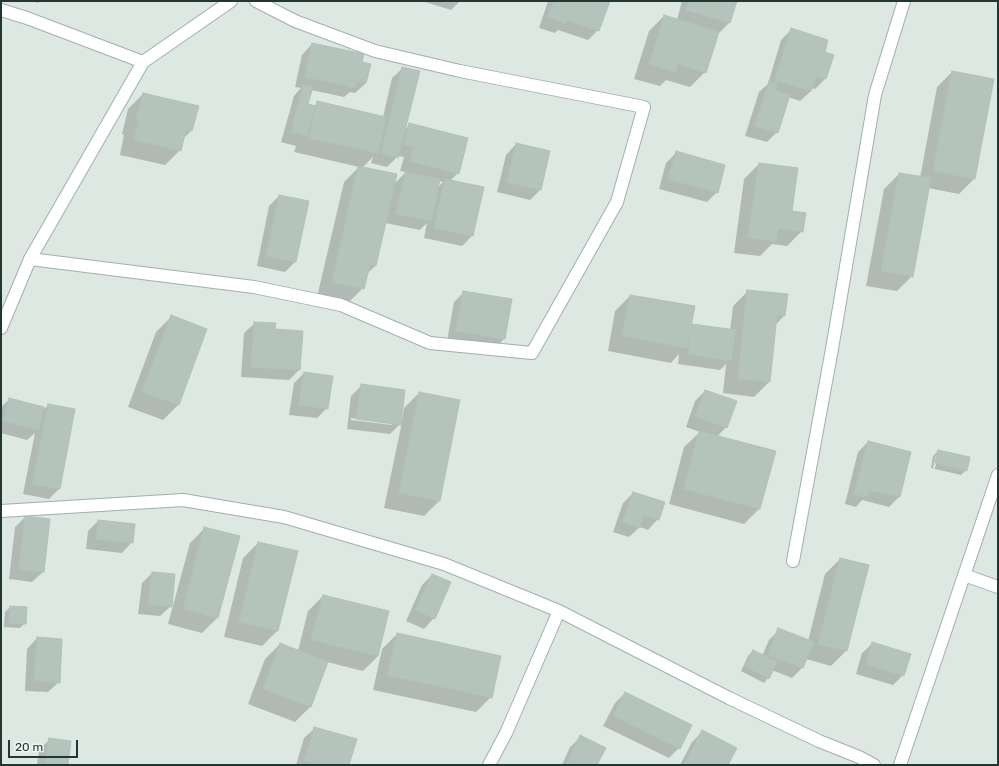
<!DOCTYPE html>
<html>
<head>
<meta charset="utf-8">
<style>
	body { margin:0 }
	#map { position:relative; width:999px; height:766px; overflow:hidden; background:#dee8e3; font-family:Rubik,sans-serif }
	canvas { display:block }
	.frame { position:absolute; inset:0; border:2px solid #213730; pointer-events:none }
	.scale { position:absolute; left:8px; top:740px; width:70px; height:18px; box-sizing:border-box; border:2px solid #213730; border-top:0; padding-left:5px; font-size:12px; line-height:14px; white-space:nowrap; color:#213730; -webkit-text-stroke:3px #eef6f1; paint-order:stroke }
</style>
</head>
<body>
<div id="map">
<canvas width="999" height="766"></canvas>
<div class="frame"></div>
<div class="scale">20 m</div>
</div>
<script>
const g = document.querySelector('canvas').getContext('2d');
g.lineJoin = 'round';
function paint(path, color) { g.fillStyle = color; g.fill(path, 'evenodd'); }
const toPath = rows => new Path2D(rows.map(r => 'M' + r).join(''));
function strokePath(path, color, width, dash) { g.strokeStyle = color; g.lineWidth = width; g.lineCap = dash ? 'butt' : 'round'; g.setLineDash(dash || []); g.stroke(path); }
paint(toPath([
	[32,1,40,1,38,3],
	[422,1,460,1,451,10],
	[548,1,609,1,598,30,588,40,558,30,555,33,539,28],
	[682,1,736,1,729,23,719,33,718,32,705,72,690,87,666,80,660,86,634,79,649,31,664,16,677,20],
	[791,30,823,53,825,79,815,89,811,88,811,91,800,101,788,97,777,132,767,142,745,136,759,92,768,84,781,40],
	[312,44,361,63,370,65,366,83,355,93,350,92,344,97,311,90,307,105,313,107,317,103,383,117,392,78,403,68,405,129,410,124,458,173,450,181,483,188,472,236,462,246,424,238,427,223,420,230,385,223,375,266,366,275,363,288,348,303,317,297,344,182,359,167,294,152,296,146,281,142,294,96,301,88,295,87,302,55],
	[398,156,404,157,400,171,406,172,394,184,362,168,373,157,371,163,387,167],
	[439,181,443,182,437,188],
	[952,72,974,179,959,194,928,188,912,276,897,291,866,286,884,189,899,174,920,178,937,87],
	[143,94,191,131,183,139,180,150,165,165,120,155,124,135,122,134,128,109],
	[516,144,540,190,530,200,497,192,506,155],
	[676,153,717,192,707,202,659,189,666,163],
	[759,164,802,231,787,246,772,244,760,256,734,253,744,179],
	[279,196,295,262,285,272,257,266,269,206],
	[748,291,784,316,775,325,769,382,754,397,723,393,726,364,720,370,678,364,679,354,671,363,608,351,615,311,630,296,690,328,693,325,730,331,733,306],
	[464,292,511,300,504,339,494,349,447,341,454,302],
	[171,317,178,405,163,420,128,407,156,332],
	[255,323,299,370,289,380,241,377,244,333],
	[304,373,327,408,317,418,289,415,294,383],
	[361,386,402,421,404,408,419,393,439,501,424,516,384,508,402,422,390,434,347,429,351,396],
	[351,418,392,423,392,425,351,420],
	[705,391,726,427,717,437,759,509,744,524,669,504,684,447,700,432,686,427,695,401],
	[10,399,42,411,48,405,59,489,49,499,23,494,35,433,27,440,1,433,1,407],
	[868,442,899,497,889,507,862,500,856,507,845,504,858,452],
	[938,451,966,470,961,475,931,468,933,456],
	[936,455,938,455,935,468,933,468],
	[633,493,658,519,648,530,640,527,629,537,613,532,623,503],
	[25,517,43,572,32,582,9,579,15,527],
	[98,521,132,542,122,553,86,549,88,531],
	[205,528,238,536,217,618,202,633,168,624,190,543],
	[258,543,277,631,262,646,224,637,243,558],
	[840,559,846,651,831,666,806,659,802,668,792,678,772,670,768,678,764,683,741,671,748,656,753,651,762,656,769,640,779,630,808,641,825,574],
	[152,573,171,606,160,616,138,614,142,583],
	[432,575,434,618,424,629,406,621,422,585],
	[323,596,378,656,363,671,327,662,310,707,295,722,248,704,265,659,280,644,298,651,308,611],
	[10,607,25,623,20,628,4,627,5,612],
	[397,634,491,697,476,712,373,690,382,649],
	[37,638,59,682,48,692,25,691,27,649],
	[873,643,903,675,893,685,856,674,862,653],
	[625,693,679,748,669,758,603,726,615,703],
	[315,728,348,765,296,765,304,738],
	[702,732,727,765,680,765,692,742],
	[581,737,596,765,562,765,570,747],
	[49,740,67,765,37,765,39,750]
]), '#0003');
const building = toPath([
	[554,1,610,1,599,31,567,20,566,24,548,17,554,1],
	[689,1,737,1,730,23,686,10,689,1],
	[664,15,719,32,706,73,678,64,675,72,649,64,664,15],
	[791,28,828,40,825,52,834,55,826,79,816,76,811,91,775,80,791,28],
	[312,43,364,54,362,62,371,64,366,83,356,81,355,88,305,77,312,43],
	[402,67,420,71,398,158,381,153,402,67],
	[952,71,994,79,975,179,933,171,952,71],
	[769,81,777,83,775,90,790,95,778,133,755,126,769,81],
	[303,85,313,87,308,104,315,106,307,136,291,132,303,85],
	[143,93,199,106,192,131,186,130,181,151,134,140,139,120,136,119,143,93],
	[317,101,386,117,378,153,309,138,317,101],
	[409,123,468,138,459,174,410,161,413,147,404,145,409,123],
	[516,143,550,151,541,190,507,182,516,143],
	[676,151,725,165,718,193,668,179,676,151],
	[759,163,798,168,792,211,806,213,803,232,778,228,776,241,748,238,759,163],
	[358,166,397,174,376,266,370,265,364,289,332,282,358,166],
	[405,172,440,179,431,221,396,214,405,172],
	[899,173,931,178,913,277,881,271,899,173],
	[445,179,484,187,473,236,434,228,445,179],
	[279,195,309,201,296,262,266,256,279,195],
	[747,290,788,294,785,316,777,315,770,382,738,379,747,290],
	[463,291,512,299,505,339,456,331,463,291],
	[630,295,695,306,687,348,622,336,630,295],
	[171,315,207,329,179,405,142,392,171,315],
	[254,322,276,323,275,329,303,331,300,370,251,367,254,322],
	[692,324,736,330,731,361,688,354,692,324],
	[304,372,333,376,328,409,299,405,304,372],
	[361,384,405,390,401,425,356,419,361,384],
	[705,390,737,401,727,428,695,416,705,390],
	[419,392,460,400,440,501,399,493,419,392],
	[9,398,44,407,39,430,3,421,9,398],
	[48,404,75,409,60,489,32,484,48,404],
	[699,431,776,451,760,509,684,489,699,431],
	[868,441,911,452,900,497,869,490,867,497,854,494,868,441],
	[938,450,970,457,967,471,935,463,938,450],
	[633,492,665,502,659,520,644,515,640,528,623,522,633,492],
	[25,516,50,519,44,572,19,570,25,516],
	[98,520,135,524,133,543,96,539,98,520],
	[204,527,240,536,218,618,183,609,204,527],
	[258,542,298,551,278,631,239,622,258,542],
	[840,558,869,565,847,651,818,644,840,558],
	[152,572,175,574,172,607,148,604,152,572],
	[432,574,451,582,435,619,415,610,432,574],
	[323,595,389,611,378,656,311,640,323,595],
	[10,606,27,607,26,624,9,623,10,606],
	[778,628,814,642,803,668,768,655,778,628],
	[397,633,501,656,492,698,387,675,397,633],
	[37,637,62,639,60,683,34,681,37,637],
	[872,642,911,654,904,676,866,664,872,642],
	[280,643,328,662,311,707,263,689,280,643],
	[753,650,777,662,769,679,745,666,753,650],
	[625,692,692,725,680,749,613,716,625,692],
	[314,727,357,739,349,765,318,765,304,761,314,727],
	[702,730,737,748,728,765,684,765,702,730],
	[580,735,606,748,597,765,566,765,580,735],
	[49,738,71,741,68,765,45,765,49,738]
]);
paint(building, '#b4c3bc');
strokePath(building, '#b1c1ba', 1);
const minor = toPath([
	[1,10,27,18,143,62],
	[30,259,254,287,341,305,430,343,532,353,617,202,644,107,460,71,375,51,295,21,256,1],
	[1,328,30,259,143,62,231,1],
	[1,511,183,500,284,517,444,564,559,611,729,698,819,741,859,757,874,765],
	[793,561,832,349,875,95,904,1],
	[964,575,998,587],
	[489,765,506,733,559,611],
	[900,765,998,475]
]);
strokePath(minor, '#a2afaa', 14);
strokePath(minor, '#fff', 12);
</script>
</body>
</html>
